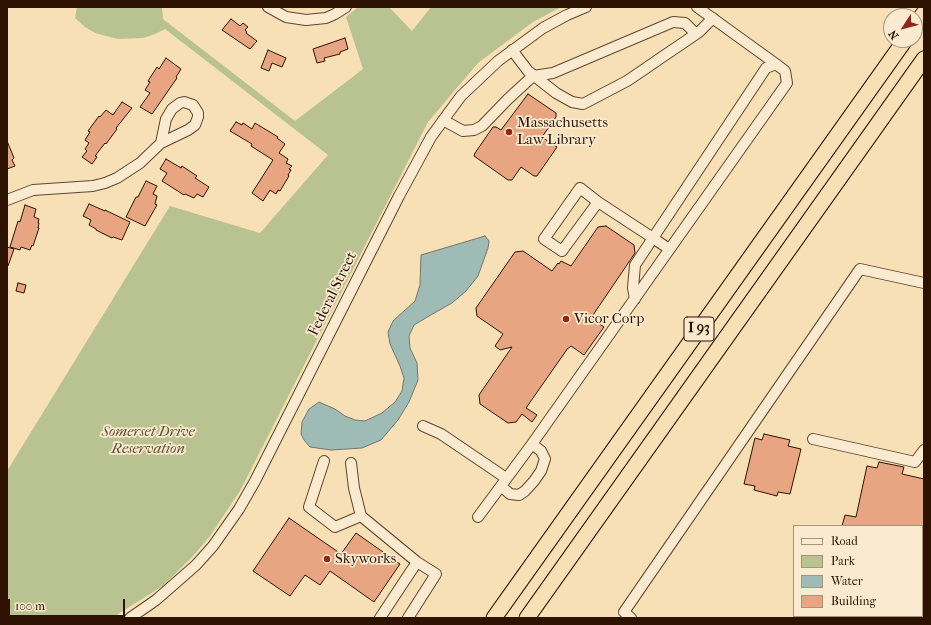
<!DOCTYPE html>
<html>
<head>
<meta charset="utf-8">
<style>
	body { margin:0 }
	#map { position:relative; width:931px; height:625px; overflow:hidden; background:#f8e0b6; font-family:"IM FELL French Canon",serif }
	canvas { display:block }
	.frame { position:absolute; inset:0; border:8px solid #2d1101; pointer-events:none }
	.legend { position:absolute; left:793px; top:525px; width:130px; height:92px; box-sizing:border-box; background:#faebd0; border:1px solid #a8947d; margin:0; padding:5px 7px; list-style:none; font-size:12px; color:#2d1101 }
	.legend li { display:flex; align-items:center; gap:8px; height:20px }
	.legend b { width:20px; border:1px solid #a8947d }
	.north { position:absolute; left:883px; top:8px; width:40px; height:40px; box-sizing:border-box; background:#faebd0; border:1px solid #a8947d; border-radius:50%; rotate:234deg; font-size:11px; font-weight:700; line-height:16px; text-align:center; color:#2d1101 }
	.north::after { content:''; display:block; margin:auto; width:14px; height:18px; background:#8f2418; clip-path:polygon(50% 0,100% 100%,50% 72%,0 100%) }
	.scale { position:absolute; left:8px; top:599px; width:117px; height:18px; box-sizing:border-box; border:2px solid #2d1101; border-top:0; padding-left:5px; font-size:12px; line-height:14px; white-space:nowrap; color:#2d1101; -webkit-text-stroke:3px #faebd0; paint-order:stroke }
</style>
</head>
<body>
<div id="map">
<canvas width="931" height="625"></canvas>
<div class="frame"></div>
<ul class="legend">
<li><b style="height:5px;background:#faebd0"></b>Road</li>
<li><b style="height:11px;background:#b9c391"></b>Park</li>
<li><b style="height:11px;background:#9fbbb5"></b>Water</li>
<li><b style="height:11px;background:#e8a582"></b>Building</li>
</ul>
<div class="north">N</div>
<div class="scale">100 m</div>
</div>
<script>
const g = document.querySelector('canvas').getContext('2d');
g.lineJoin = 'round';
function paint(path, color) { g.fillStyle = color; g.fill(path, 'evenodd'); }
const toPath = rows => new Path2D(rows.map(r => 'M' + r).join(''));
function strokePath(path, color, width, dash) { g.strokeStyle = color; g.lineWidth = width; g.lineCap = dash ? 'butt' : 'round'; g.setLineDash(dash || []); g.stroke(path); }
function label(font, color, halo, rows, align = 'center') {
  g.font = font + ' "IM FELL French Canon",serif'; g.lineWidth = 3.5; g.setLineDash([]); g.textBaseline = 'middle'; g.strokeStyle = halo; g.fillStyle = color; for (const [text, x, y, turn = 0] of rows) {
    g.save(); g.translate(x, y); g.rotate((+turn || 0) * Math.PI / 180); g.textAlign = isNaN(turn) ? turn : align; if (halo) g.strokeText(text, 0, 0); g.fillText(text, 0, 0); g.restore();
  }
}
paint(toPath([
	[77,7,162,7,163,19,295,121,363,69,346,17,358,7,389,7,412,31,431,7,561,7,533,22,478,63,428,122,240,491,210,536,194,555,164,585,112,618,7,618,7,471,170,206,260,233,328,155,165,29,155,34,143,38,118,39,106,36,95,33,85,27,75,18]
]), '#b9c391');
const water = toPath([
	[485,236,489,241,488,248,478,276,466,291,452,303,429,316,414,325,409,336,410,348,417,363,418,380,409,402,398,420,381,440,362,448,331,450,310,447,304,440,301,434,302,422,309,409,319,402,335,409,345,416,355,420,365,421,382,413,395,402,402,391,404,378,400,366,390,344,388,332,393,321,415,301,420,285,421,255,485,236]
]);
paint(water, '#9fbbb5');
strokePath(water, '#71776d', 1);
const building = toPath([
	[231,19,240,26,243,23,248,27,245,30,247,32,246,33,257,41,250,49,222,30,231,19],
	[345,38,348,49,340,52,340,54,324,58,325,61,317,63,313,49,345,38],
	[268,50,286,58,282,67,272,63,269,71,261,68,268,50],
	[166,58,181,69,176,77,177,78,152,114,140,107,150,93,145,90,150,82,148,81,157,67,159,69,166,58],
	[528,94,556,113,556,117,542,137,557,147,537,176,534,176,521,167,512,180,508,180,474,156,475,153,493,127,496,127,501,130,528,94],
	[122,102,132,108,116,128,117,129,106,144,105,143,95,156,97,157,92,164,82,157,87,151,85,149,89,143,85,140,90,132,88,131,99,116,100,117,106,110,113,115,122,102],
	[236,122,242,125,243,123,252,129,255,123,278,137,277,138,285,144,279,153,288,159,286,163,292,166,289,169,291,170,288,175,289,176,280,191,278,190,276,194,270,190,263,201,252,193,273,160,251,146,252,144,230,131,236,122],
	[7,141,14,158,12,160,15,166,7,169,7,141],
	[166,159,181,168,182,166,197,176,195,178,209,187,203,197,197,194,194,198,185,194,184,195,162,181,167,173,160,169,166,159],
	[146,181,157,186,153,194,157,196,155,204,157,205,145,226,126,217,136,197,138,197,146,181],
	[89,204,105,211,105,210,130,222,122,240,113,237,112,238,96,230,96,229,89,225,91,220,83,216,89,204],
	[25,205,36,209,34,217,39,219,38,223,39,223,38,228,39,228,33,246,32,245,30,250,21,247,20,250,10,247,18,221,20,222,25,205],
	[606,226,634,245,635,253,591,318,604,327,584,355,571,346,569,348,568,348,526,408,537,415,532,422,522,414,516,422,508,423,480,404,479,395,512,347,500,350,495,346,503,334,477,316,476,308,515,252,523,251,552,271,558,263,559,264,561,261,571,266,598,227,606,226],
	[7,247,14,249,8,266,7,266,7,247],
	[18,283,26,285,24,293,16,291,18,283],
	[764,434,790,440,788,446,801,449,790,494,778,492,777,496,754,490,755,486,744,484,755,438,762,440,764,434],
	[879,462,904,467,902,474,924,479,924,526,842,526,845,515,856,517,867,466,877,468,879,462],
	[289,518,341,554,356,533,400,564,374,602,330,571,320,585,305,575,290,596,253,571,289,518]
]);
paint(building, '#e8a582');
strokePath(building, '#2d1101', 1);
const minor = toPath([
	[268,7,286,17,306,20,326,18,335,14,346,7],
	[697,7,776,64],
	[512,50,528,71,556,93,572,102,583,104,627,81,699,32,713,18],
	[443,120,463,131,474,130,482,126,508,99,533,76,553,73,673,22,685,23,696,34],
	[7,200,33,190,93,186,105,183,117,178,140,163,161,143,188,130,195,125,198,117,198,113,193,105,184,102,180,103,172,109,166,119,161,143],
	[635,299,633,288,635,265,653,238,669,249],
	[423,426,441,434,506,478],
	[813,439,915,462,924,450],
	[324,461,309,507,335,527,361,516],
	[351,463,354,488,361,516,417,562,436,574,408,618],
	[501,486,510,494,519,495,525,491,534,481,541,471,545,459,541,451,532,444],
	[478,517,532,444,787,83,785,71,776,64,766,68,653,238,598,202,562,251,544,239,580,188,598,202],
	[130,618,156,600,196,565,213,546,239,509,255,481,399,196,431,137,447,115,461,96,498,61,543,28,567,15,586,7],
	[380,618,417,562],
	[631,618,624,612,860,269,924,283]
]);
const highway = toPath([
	[915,25,924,13],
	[494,618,905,40],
	[527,618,924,59]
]);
strokePath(minor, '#60452e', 12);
strokePath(highway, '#2d1101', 17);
strokePath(minor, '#faebd0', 10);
strokePath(highway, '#f8e0b6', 15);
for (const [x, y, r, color] of [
	[509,132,4,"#8f2418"],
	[566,319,4,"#8f2418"],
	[327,559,4,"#8f2418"]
]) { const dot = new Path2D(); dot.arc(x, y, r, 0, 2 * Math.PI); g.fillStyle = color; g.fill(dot); strokePath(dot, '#faebd0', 1.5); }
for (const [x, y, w] of [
	[699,329,30]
]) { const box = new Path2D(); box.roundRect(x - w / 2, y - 12, w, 24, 3); g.fillStyle = '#faebd0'; g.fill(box); strokePath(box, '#2d1101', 1); }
label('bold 14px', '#2d1101', null, [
	["I 93",699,329]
]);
label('15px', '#2d1101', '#faebd0', [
	["Massachusetts",517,123],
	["Law Library",517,140],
	["Vicor Corp",574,319],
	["Skyworks",335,559]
], 'left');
label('15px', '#2d1101', '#faebd0', [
	["Federal Street",333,294,-64]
]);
label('italic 15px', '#5e4f33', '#faebd0', [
	["Somerset Drive",148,432],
	["Reservation",148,449]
]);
</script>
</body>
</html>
